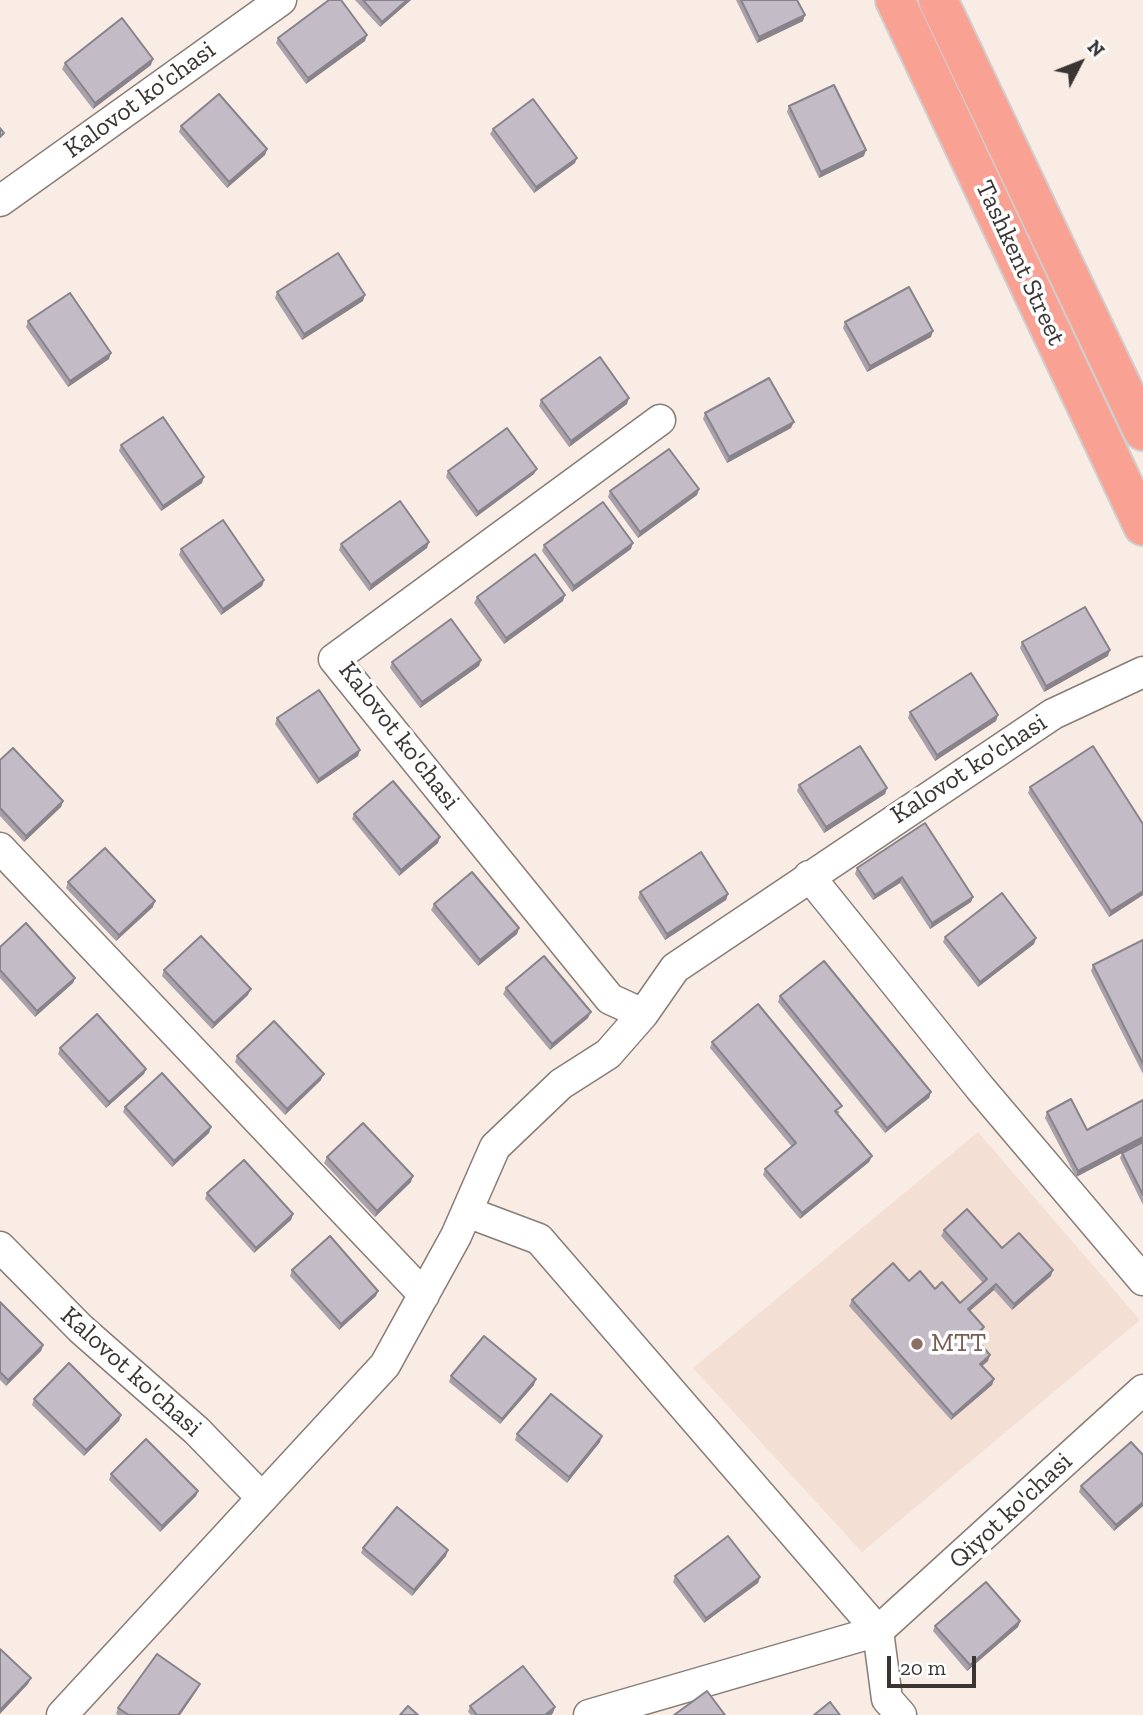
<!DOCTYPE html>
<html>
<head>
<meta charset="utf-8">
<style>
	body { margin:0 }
	#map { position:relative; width:1143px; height:1715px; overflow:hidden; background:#f8ece5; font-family:"Zilla Slab",serif }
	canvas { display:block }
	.north { position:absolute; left:1045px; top:28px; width:70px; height:70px; -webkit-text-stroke:5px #fff; paint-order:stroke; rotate:48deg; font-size:19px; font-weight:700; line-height:28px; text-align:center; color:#3a3533 }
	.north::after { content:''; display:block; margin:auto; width:24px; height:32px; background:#3a3533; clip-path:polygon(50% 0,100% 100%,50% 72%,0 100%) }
	.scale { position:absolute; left:887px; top:1656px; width:89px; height:32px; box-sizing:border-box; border:4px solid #3a3533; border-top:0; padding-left:9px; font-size:21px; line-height:24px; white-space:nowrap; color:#3a3533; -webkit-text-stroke:5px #fff; paint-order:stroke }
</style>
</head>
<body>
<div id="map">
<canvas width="1143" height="1715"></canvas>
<div class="north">N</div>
<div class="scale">20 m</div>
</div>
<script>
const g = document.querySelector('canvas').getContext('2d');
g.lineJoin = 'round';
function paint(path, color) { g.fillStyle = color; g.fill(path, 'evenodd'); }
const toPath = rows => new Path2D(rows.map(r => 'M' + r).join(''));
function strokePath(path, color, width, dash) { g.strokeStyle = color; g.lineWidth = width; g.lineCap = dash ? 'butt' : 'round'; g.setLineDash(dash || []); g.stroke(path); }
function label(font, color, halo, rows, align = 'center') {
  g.font = font + ' "Zilla Slab",serif'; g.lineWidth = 7; g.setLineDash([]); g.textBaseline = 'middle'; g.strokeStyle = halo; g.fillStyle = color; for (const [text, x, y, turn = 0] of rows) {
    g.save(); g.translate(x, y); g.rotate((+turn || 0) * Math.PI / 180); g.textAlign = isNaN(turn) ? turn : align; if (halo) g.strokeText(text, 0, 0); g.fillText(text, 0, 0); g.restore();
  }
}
paint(toPath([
	[978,1132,1140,1320,862,1552,693,1368]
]), '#f3dfd4');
const minor = toPath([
	[0,201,281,0],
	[0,848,424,1295],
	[809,876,980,1088,1143,1280],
	[643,1014,610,999,334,659,660,420],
	[467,1212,539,1239,878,1631,589,1715],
	[0,1247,81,1329,197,1431,262,1498],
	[62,1715,385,1365,456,1236,495,1147,561,1084,608,1054,643,1014,675,968,1053,714,1143,672],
	[901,1715,887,1699,878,1631,1143,1390]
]);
const highway = toPath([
	[895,0,1143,526],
	[938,0,1143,431]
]);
strokePath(minor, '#887c76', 33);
strokePath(highway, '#d0cfce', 42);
strokePath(minor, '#fff', 30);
strokePath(highway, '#f9a192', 38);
paint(toPath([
	[355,0,411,0,380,27],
	[736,0,797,0,803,21,757,43],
	[278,38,365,41,306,84,276,43],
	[65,63,151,65,93,109,62,69],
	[789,106,864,156,819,178,787,112],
	[181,126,267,149,265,155,227,188,179,132],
	[493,129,575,163,534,193,490,134],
	[277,292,363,301,302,340,275,298],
	[28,321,109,359,68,387,26,327],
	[845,322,931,337,867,372,843,328],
	[541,400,627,404,569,447,539,406],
	[705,413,791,428,727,463,703,419],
	[121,445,202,483,161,511,119,451],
	[448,471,534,474,476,517,446,477],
	[699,489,697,495,638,538,608,497,610,491],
	[341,544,427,548,369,591,339,550],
	[544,545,631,549,572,592,542,551],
	[181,549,264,580,262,586,221,615,179,555],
	[477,597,563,601,504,644,474,603],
	[1022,642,1108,656,1044,692,1020,648],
	[481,660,479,666,420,708,390,668,392,662],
	[910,712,998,715,996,721,935,761,908,718],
	[277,718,358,756,317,784,275,724],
	[0,760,63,801,61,807,24,842,0,816],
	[799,785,887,788,885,794,824,833,797,791],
	[1030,787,1143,824,1143,895,1109,917,1028,793],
	[354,814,438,843,399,876,352,819],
	[925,823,973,897,971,902,930,929,900,883,873,900,855,874,857,868],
	[68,882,153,907,116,941,66,888],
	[640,892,728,894,726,900,665,940,638,898],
	[434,904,519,928,517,934,478,966,431,910],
	[945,937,1036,938,1034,944,978,987,943,942],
	[1143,940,1143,1074,1091,971,1093,965],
	[0,947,75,978,73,983,35,1017,0,978],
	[164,970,248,995,212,1029,162,976],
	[506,988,588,1018,550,1050,503,994],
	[780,996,931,1092,929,1098,885,1133,778,1002],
	[712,1042,840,1112,837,1114,872,1156,869,1162,800,1219,763,1175,765,1169,792,1147,710,1048],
	[60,1048,146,1069,144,1074,106,1108,58,1054],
	[237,1056,321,1080,285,1115,235,1062],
	[125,1107,211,1127,209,1133,172,1167,123,1112],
	[1047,1112,1087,1130,1143,1142,1143,1205,1120,1158,1122,1153,1076,1177,1045,1118],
	[327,1157,411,1182,375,1217,324,1163],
	[207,1193,293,1214,291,1220,254,1253,205,1199],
	[944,1230,1002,1248,1051,1276,1012,1310,994,1290,970,1311,984,1327,982,1333,976,1339,988,1361,982,1366,994,1379,992,1385,951,1420,849,1306,852,1300,909,1281,935,1289,960,1303,983,1283,941,1236],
	[292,1270,376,1296,339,1330,290,1276],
	[0,1302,43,1345,41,1351,6,1386,0,1380],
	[451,1376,534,1385,500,1424,449,1382],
	[34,1399,121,1415,119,1421,84,1456,32,1405],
	[517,1434,600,1442,567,1483,515,1440],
	[1143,1455,1143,1506,1114,1531,1079,1492,1081,1486],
	[111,1474,198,1491,196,1496,160,1532,109,1480],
	[363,1548,446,1556,412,1596,361,1553],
	[675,1576,760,1577,758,1583,704,1623,673,1582],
	[1020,1621,1018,1627,967,1671,933,1631,935,1626],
	[197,1690,180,1715,118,1715,116,1714,118,1708],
	[470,1706,553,1713,551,1715,471,1715,468,1712]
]), '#a8a1a9');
paint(toPath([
	[407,0,411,0,380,27,382,22],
	[805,15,803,21,757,43,759,37],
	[367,35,365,41,306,84,308,78],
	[153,59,151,65,93,109,95,103],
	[267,149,265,155,227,188,229,182],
	[866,150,864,156,819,178,821,172],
	[577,158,575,163,534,193,536,187],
	[365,295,363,301,302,340,304,334],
	[933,331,931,337,867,372,870,366],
	[111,353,109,359,68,387,70,381],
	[629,398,627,404,569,447,571,441],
	[794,422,791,428,727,463,729,457],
	[537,469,534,474,476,517,478,512],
	[204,477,202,483,161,511,163,506],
	[699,489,697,495,638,538,640,532],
	[429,542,427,548,369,591,371,585],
	[633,543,631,549,572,592,574,586],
	[264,580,262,586,221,615,223,609],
	[565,595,563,601,504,644,506,638],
	[1110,650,1108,656,1044,692,1046,686],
	[481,660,479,666,420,708,422,702],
	[998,715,996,721,935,761,937,755],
	[360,750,358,756,317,784,319,779],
	[887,788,885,794,824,833,826,827],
	[63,801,61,807,24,842,26,836],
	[440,837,438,843,399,876,401,870],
	[902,877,900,883,873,900,875,895],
	[1143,891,1143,895,1109,917,1111,911],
	[728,894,726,900,665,940,667,934],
	[973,897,971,902,930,929,932,923],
	[155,901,153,907,116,941,119,935],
	[519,928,517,934,478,966,480,960],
	[1036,938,1034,944,978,987,980,982],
	[75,978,73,983,35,1017,37,1011],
	[251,989,248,995,212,1029,214,1023],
	[591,1012,588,1018,550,1050,552,1044],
	[146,1069,144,1074,106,1108,109,1102],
	[324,1074,321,1080,285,1115,287,1109],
	[931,1092,929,1098,885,1133,887,1128],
	[211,1127,209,1133,172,1167,174,1161],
	[1143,1137,1143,1142,1076,1177,1078,1171],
	[872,1156,869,1162,800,1219,802,1213],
	[413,1176,411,1182,375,1217,377,1211],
	[293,1214,291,1220,254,1253,256,1248],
	[1053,1270,1051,1276,1012,1310,1014,1304],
	[996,1284,994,1290,966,1314,968,1309],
	[378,1291,376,1296,339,1330,341,1324],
	[984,1327,982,1333,972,1342,974,1336],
	[43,1345,41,1351,6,1386,8,1380],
	[990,1355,988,1361,978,1370,980,1364],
	[536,1379,534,1385,500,1424,502,1419],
	[994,1379,992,1385,951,1420,953,1415],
	[121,1415,119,1421,84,1456,86,1450],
	[602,1436,600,1442,567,1483,569,1477],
	[198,1491,196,1496,160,1532,162,1526],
	[1143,1502,1143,1506,1114,1531,1116,1525],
	[448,1550,446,1556,412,1596,414,1590],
	[760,1577,758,1583,704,1623,706,1618],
	[1020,1621,1018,1627,967,1671,970,1665],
	[31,1678,28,1684,0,1714,0,1710],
	[200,1684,197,1690,180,1715,178,1715],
	[555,1707,553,1713,551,1715,545,1715]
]), '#88838a');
const building = toPath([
	[329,0,341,0,367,35,308,78,278,38,329,0],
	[363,0,407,0,382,22,363,0],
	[741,0,797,0,805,15,759,37,741,0],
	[122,18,153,59,95,103,65,63,122,18],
	[834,85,866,150,821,172,789,106,834,85],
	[219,94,267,149,229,182,181,126,219,94],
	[533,99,577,158,536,187,493,129,533,99],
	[0,128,4,133,0,137,0,128],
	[338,253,365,295,304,334,277,292,338,253],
	[909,287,933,331,870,366,845,322,909,287],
	[70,293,111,353,70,381,28,321,70,293],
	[600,357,629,398,571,441,541,400,600,357],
	[769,378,794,422,729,457,705,413,769,378],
	[163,417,204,477,163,506,121,445,163,417],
	[507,428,537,469,478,512,448,471,507,428],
	[669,449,699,489,640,532,610,491,669,449],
	[400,501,429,542,371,585,341,544,400,501],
	[603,502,633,543,574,586,544,545,603,502],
	[223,520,264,580,223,609,181,549,223,520],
	[535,554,565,595,506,638,477,597,535,554],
	[1085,607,1110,650,1046,686,1022,642,1085,607],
	[451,619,481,660,422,702,392,662,451,619],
	[971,673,998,715,937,755,910,712,971,673],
	[319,690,360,750,319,779,277,718,319,690],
	[860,746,887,788,826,827,799,785,860,746],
	[1093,746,1143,824,1143,891,1111,911,1030,787,1093,746],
	[13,748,63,801,26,836,0,808,0,760,13,748],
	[393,781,440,837,401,870,354,814,393,781],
	[925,823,973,897,932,923,902,877,875,895,857,868,925,823],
	[105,848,155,901,119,935,68,882,105,848],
	[701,852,728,894,667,934,640,892,701,852],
	[472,872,519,928,480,960,434,904,472,872],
	[1002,893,1036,938,980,982,945,937,1002,893],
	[26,923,75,978,37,1011,0,970,0,947,26,923],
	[201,936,251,989,214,1023,164,970,201,936],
	[1143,940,1143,1064,1093,965,1143,940],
	[544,956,591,1012,552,1044,506,988,544,956],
	[824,961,931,1092,887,1128,780,996,824,961],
	[758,1004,842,1106,835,1111,872,1156,802,1213,765,1169,796,1143,712,1042,758,1004],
	[97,1014,146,1069,109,1102,60,1048,97,1014],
	[274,1021,324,1074,287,1109,237,1056,274,1021],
	[162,1073,211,1127,174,1161,125,1107,162,1073],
	[1071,1099,1087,1130,1143,1100,1143,1137,1078,1171,1047,1112,1071,1099],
	[363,1123,413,1176,377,1211,327,1157,363,1123],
	[1143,1142,1143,1195,1122,1153,1143,1142],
	[244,1160,293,1214,256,1248,207,1193,244,1160],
	[967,1209,1002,1248,1019,1233,1053,1270,1014,1304,996,1284,968,1309,984,1327,974,1336,990,1355,980,1364,994,1379,953,1415,852,1300,893,1263,909,1281,920,1271,935,1289,942,1282,960,1303,987,1279,944,1230,967,1209],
	[330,1236,378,1291,341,1324,292,1270,330,1236],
	[0,1302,43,1345,8,1380,0,1372,0,1302],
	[484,1336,536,1379,502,1419,451,1376,484,1336],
	[69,1363,121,1415,86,1450,34,1399,69,1363],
	[551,1394,602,1436,569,1477,517,1434,551,1394],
	[146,1439,198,1491,162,1526,111,1474,146,1439],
	[1131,1442,1143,1455,1143,1502,1116,1525,1081,1486,1131,1442],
	[397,1507,448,1550,414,1590,363,1548,397,1507],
	[728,1536,760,1577,706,1618,675,1576,728,1536],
	[986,1582,1020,1621,970,1665,935,1626,986,1582],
	[0,1649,31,1678,0,1710,0,1649],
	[157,1654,200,1684,178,1715,129,1715,118,1708,157,1654],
	[523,1666,555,1707,545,1715,477,1715,470,1706,523,1666],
	[707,1691,725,1715,674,1715,707,1691],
	[830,1702,840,1715,814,1715,830,1702],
	[408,1706,418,1715,400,1715,408,1706]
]);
paint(building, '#c3bbc5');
strokePath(building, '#88838a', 2);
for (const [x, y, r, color] of [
	[917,1344,7,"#8d6e63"]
]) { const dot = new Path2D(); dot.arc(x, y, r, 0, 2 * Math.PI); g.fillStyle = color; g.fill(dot); strokePath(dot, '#fff', 2.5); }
label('26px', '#3a3533', '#fff', [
	["Kalovot ko'chasi",140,100,-36],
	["Tashkent Street",1020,263,65],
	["Kalovot ko'chasi",399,736,52],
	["Kalovot ko'chasi",969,769,-33],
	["Kalovot ko'chasi",131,1372,42],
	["Qiyot ko'chasi",1011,1511,-43]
]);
label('26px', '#785e54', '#fff', [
	["MTT",931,1344]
], 'left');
</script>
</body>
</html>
